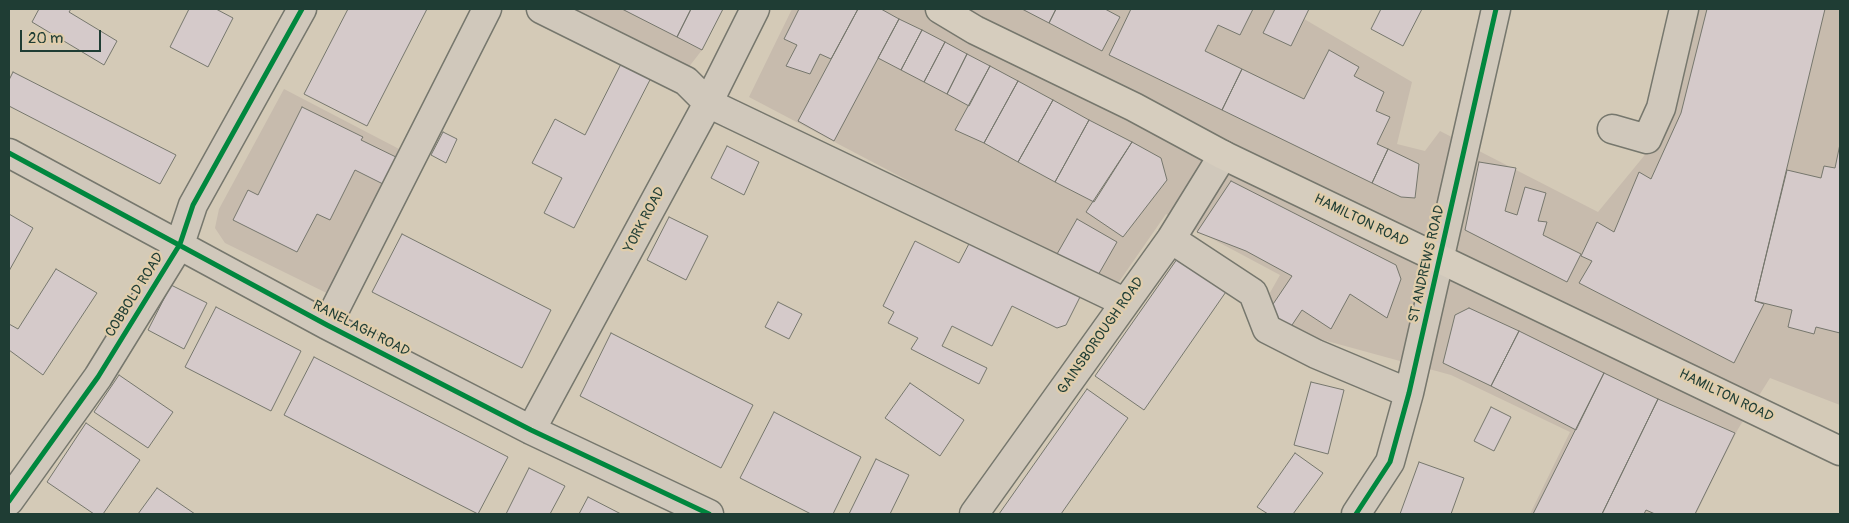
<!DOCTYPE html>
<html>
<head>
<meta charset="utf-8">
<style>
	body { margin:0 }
	#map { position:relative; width:1849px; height:523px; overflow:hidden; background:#d4cab7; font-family:Pangolin,sans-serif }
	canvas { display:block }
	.frame { position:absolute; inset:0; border:10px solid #1f3d34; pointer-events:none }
	.scale { position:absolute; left:20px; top:30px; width:81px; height:22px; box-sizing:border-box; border:2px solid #1f3d34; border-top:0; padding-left:6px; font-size:15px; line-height:18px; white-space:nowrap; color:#1f3d34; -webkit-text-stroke:4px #e0cdab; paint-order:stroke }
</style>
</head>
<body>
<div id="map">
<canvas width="1849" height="523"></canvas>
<div class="frame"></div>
<div class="scale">20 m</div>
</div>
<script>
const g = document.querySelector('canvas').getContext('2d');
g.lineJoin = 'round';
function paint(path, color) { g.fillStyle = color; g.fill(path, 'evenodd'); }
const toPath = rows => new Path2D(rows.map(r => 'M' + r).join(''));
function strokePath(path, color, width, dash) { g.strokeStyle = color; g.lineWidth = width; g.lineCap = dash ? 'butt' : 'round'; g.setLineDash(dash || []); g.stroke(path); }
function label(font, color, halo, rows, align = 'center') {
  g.font = font + ' Pangolin,sans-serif'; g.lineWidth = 4.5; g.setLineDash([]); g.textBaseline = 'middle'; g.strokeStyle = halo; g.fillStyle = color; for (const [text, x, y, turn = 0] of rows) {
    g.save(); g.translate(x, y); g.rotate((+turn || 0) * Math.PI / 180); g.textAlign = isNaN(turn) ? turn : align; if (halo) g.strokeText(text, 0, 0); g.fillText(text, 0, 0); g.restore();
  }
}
paint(toPath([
	[556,9,723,9,702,50,681,77],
	[792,9,1287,9,1412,82,1397,144,1425,151,1440,131,1598,212,1653,145,1689,9,1840,9,1840,405,1770,378,1738,429,1696,514,1530,514,1570,432,1451,375,1254,321,1280,275,1166,214,1114,289,749,97],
	[284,89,426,163,351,305,225,243,215,228,219,209]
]), '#c7bbad');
const building = toPath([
	[39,9,71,9,69,12,117,41,104,65,32,22,39,9],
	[189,9,216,9,233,18,208,67,170,47,189,9],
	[348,9,427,9,367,126,304,94,348,9],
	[622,9,691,9,677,37,622,9],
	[691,9,723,9,702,50,677,37,691,9],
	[799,9,858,9,831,59,820,54,810,74,786,66,797,45,784,39,799,9],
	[858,9,881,9,899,19,834,141,798,121,858,9],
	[1022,9,1056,9,1049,23,1022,9],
	[1056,9,1105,9,1120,17,1102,51,1049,23,1056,9],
	[1131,9,1253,9,1240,35,1218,25,1205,51,1242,69,1222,110,1109,55,1131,9],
	[1275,9,1309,9,1291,46,1263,33,1275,9],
	[1381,9,1422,9,1403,46,1371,29,1381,9],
	[1707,9,1825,9,1755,301,1764,304,1734,363,1579,283,1592,261,1581,256,1597,222,1614,232,1639,172,1651,179,1681,113,1707,9],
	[899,19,922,30,901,70,878,58,899,19],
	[922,30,945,42,924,82,901,70,922,30],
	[945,42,967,54,947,94,924,82,945,42],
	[1329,50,1359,67,1354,76,1384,92,1376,111,1390,117,1377,144,1388,149,1372,183,1222,110,1242,69,1304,99,1329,50],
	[967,54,990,66,969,106,947,94,967,54],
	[624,58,653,74,574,228,544,213,562,178,532,163,555,119,585,135,624,58],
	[990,66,1018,81,984,143,955,130,990,66],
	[13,72,176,155,160,184,9,106,9,80,13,72],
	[1018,81,1053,100,1018,162,984,143,1018,81],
	[1053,100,1089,120,1055,182,1018,162,1053,100],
	[302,107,363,137,361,140,398,158,385,185,355,170,330,220,317,214,297,252,233,220,248,190,258,195,302,107],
	[1089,120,1132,142,1094,202,1055,182,1089,120],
	[443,132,457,139,446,163,431,155,443,132],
	[1132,142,1161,158,1167,180,1123,237,1086,212,1132,142],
	[1840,144,1840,333,1816,327,1814,334,1788,327,1792,310,1755,301,1787,170,1821,178,1824,166,1835,168,1840,144],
	[727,146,759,162,744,195,711,178,727,146],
	[1388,149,1419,164,1415,198,1401,197,1372,183,1388,149],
	[1479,162,1516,168,1505,211,1517,215,1525,187,1546,193,1538,221,1547,222,1543,235,1581,254,1567,282,1465,230,1479,162],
	[1231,181,1396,265,1401,279,1387,318,1350,294,1331,329,1302,310,1288,331,1265,316,1292,276,1246,251,1197,232,1231,181],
	[9,214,33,228,9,271,9,214],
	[669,217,708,236,686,280,647,260,669,217],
	[1077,219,1117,242,1097,277,1057,254,1077,219],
	[402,234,551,310,522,368,372,292,402,234],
	[972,238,1082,293,1066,325,1057,328,1012,306,992,346,952,326,942,346,987,368,979,384,911,349,918,338,888,323,894,312,883,306,915,241,959,263,972,238],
	[1182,252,1230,286,1144,410,1095,376,1182,252],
	[56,269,97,293,43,375,9,350,9,324,18,329,56,269],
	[171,285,207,303,184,349,148,330,171,285],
	[778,302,802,314,789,339,765,327,778,302],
	[216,307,301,351,271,411,185,367,216,307],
	[1469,308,1519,331,1491,386,1443,363,1455,315,1469,308],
	[1519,331,1604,373,1576,430,1491,386,1519,331],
	[611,333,753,405,721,468,580,396,611,333],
	[314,357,508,457,478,514,284,415,314,357],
	[1604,373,1658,399,1602,514,1533,514,1604,373],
	[119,375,173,412,148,448,94,412,119,375],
	[1311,382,1344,390,1328,454,1294,445,1311,382],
	[910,383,964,420,940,456,885,418,910,383],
	[1087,389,1128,418,1061,514,999,514,1087,389],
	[1658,399,1735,433,1695,514,1655,514,1646,510,1644,514,1602,514,1658,399],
	[1491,407,1511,417,1494,451,1474,441,1491,407],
	[774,412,861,457,833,514,811,514,740,478,774,412],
	[86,423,140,460,103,514,94,514,47,482,86,423],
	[1295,453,1323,473,1293,514,1268,514,1257,507,1295,453],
	[876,459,909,475,890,514,849,514,876,459],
	[1419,462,1464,478,1451,514,1400,514,1419,462],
	[529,468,565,486,550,514,506,514,529,468],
	[157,488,195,514,138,514,157,488],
	[588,497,621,514,579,514,588,497]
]);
paint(building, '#d5caca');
strokePath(building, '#76776d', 1);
const minor = toPath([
	[541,9,686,81,708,103,1124,302],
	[1612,129,1647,139,1661,108,1684,9],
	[9,153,327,325,531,430,709,514],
	[1171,239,1253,293,1267,329,1316,354,1409,393],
	[327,325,487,9],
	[531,430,708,103,755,9],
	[9,501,98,377,180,244,193,205,302,9],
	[974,514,1171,239,1223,155],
	[1356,514,1390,462,1409,393,1496,9]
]);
const major = toPath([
	[940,9,975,30,1134,107,1223,155,1840,451]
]);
strokePath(minor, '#76776d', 31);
strokePath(major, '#76776d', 31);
strokePath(minor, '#d0c8bb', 28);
strokePath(major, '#d6cdbe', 28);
strokePath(toPath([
	[9,153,327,325,531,430,709,514],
	[9,501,98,377,180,244,193,205,302,9],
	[1356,514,1390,462,1409,393,1496,9]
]), '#00873e', 5);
label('14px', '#1f3d34', '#e0cdab', [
	["YORK ROAD",645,220,-62],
	["HAMILTON ROAD",1361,221,26],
	["ST ANDREWS ROAD",1427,264,-77],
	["COBBOLD ROAD",135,295,-58],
	["RANELAGH ROAD",361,329,27],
	["GAINSBOROUGH ROAD",1101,336,-55],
	["HAMILTON ROAD",1726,396,26]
]);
</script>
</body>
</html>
